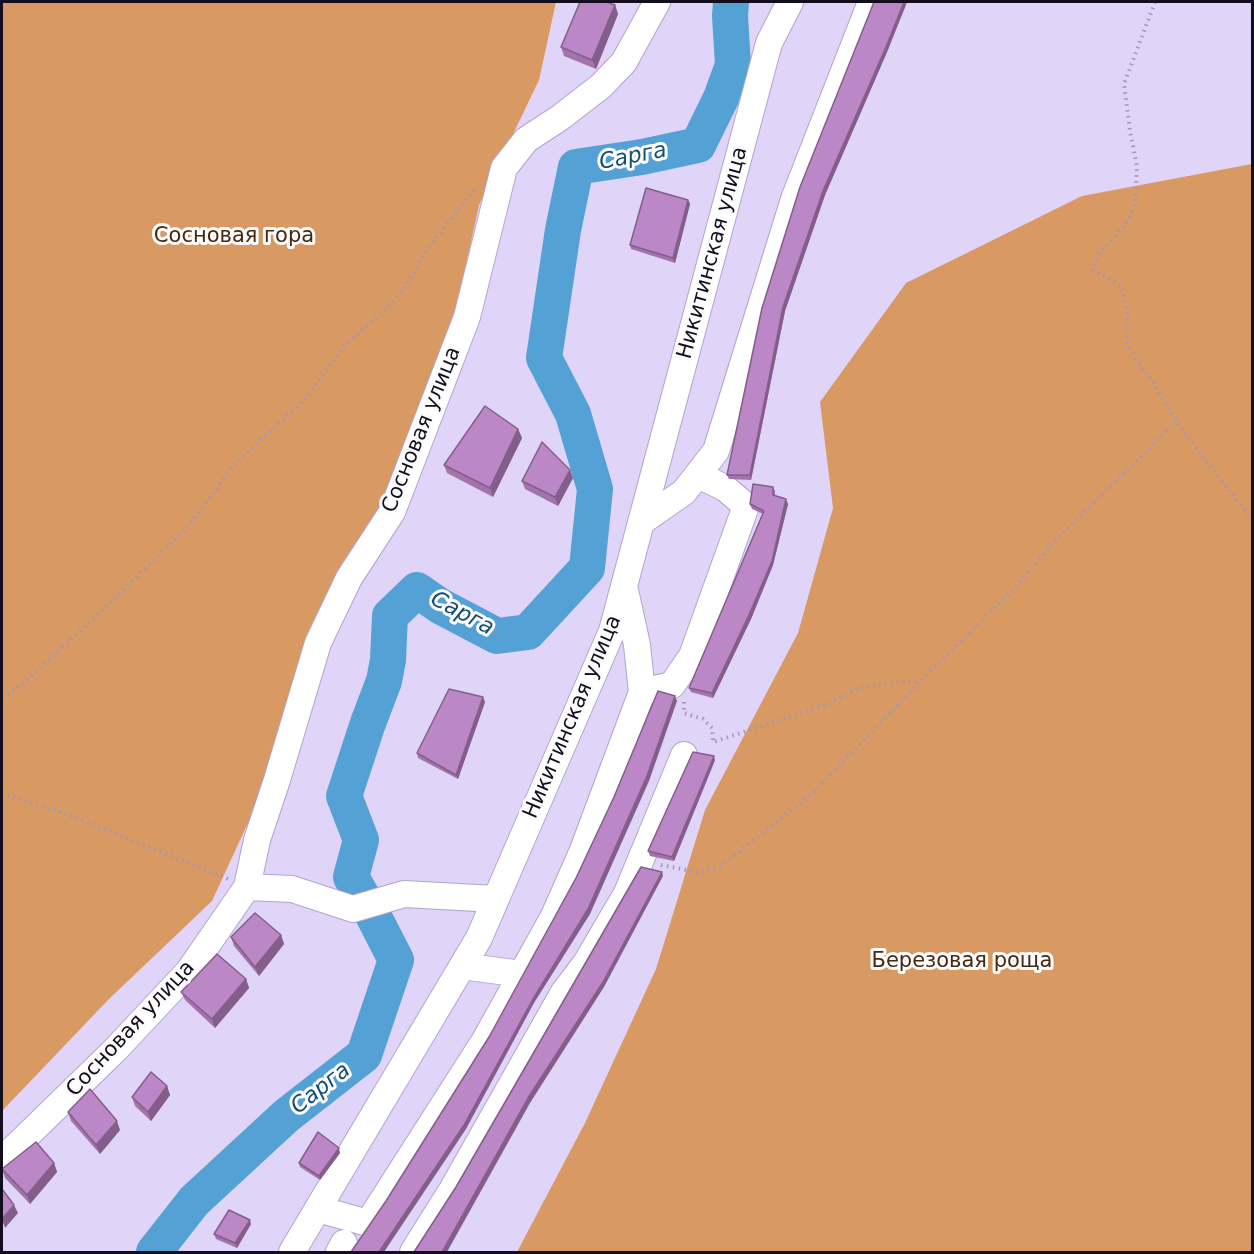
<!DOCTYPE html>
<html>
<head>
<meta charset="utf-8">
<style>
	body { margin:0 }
	#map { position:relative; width:1254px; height:1254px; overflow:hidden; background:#e0d4f9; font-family:"DejaVu Sans",sans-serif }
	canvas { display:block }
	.frame { position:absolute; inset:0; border:3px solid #130d1d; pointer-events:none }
</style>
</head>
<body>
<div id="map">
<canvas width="1254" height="1254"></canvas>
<div class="frame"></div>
</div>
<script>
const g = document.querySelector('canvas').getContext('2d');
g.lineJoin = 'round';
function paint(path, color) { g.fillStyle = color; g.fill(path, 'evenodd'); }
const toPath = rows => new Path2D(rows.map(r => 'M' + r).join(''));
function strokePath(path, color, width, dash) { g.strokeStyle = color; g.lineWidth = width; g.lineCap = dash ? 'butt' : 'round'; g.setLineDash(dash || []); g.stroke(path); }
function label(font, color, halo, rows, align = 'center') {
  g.font = font + ' "DejaVu Sans",sans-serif'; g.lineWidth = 6; g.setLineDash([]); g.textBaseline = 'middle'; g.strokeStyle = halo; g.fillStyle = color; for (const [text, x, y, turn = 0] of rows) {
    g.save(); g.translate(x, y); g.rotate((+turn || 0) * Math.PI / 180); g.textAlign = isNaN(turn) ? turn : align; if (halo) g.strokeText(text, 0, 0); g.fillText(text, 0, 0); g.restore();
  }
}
paint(toPath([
	[2,2,556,2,539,80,479,205,452,329,421,408,264,788,212,901,109,999,2,1111],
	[1252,164,1252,1252,517,1252,585,1123,656,969,705,810,798,633,833,508,820,402,906,283,1082,196]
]), '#d99962');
strokePath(toPath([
	[154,1252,194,1201,286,1116,364,1055,396,960,374,917,351,877,361,840,344,796,368,723,384,681,388,660,390,616,417,590,440,606,497,636,528,632,587,568,595,489,573,414,544,358,563,230,576,167,642,157,698,145,721,98,733,65,730,16,731,2]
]), '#54a1d5', 36);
const minor = toPath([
	[641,522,684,492,716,451,794,199,871,2],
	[642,692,672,685,692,656,746,506,725,488,698,475],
	[247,887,292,889,353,909,404,894,496,899],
	[462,966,521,974],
	[2,1160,116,1049,189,971,247,887,257,840,277,780,318,643,349,578,392,512,467,317,504,168,526,140,561,117,601,86,624,62,657,2],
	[318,1209,368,1223,485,1040,554,916,583,850,642,692,637,645,625,590],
	[292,1252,479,938,612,631,769,43,790,2],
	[339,1252,344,1243],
	[413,1252,452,1190,564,992,586,963,627,893,684,755]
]);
strokePath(minor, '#b2a3cf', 28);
strokePath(toPath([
	[1155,2,1124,84,1130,131,1137,166,1135,204,1126,224,1098,255,1093,270,1121,285,1127,311,1127,343,1135,358,1155,385,1169,410,1200,453,1252,519],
	[2,697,24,683,112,601,189,526,233,466,306,398,343,347,382,313,406,286,428,248,475,189],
	[684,702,684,713,703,719,712,728,713,742,823,706,861,687,898,682,919,682],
	[2,794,67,814,228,879],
	[661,865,697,872,721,866,813,793,920,682,1014,589,1056,540,1177,421]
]), '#a298b6', 4, [1.5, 4.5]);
strokePath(minor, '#fff', 26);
paint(toPath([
	[874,2,907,2,887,52,825,195,785,311,751,480,729,479,727,475],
	[615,5,618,14,596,69,564,56,561,47],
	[688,200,690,204,675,263,631,249,630,245],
	[518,429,522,438,493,497,447,473,444,465],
	[570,470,573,478,558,506,525,489,522,481],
	[773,487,775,491,775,496,788,504,773,565,751,619,713,698,691,692,689,688,763,514,752,509,750,504],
	[485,702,458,779,418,758,417,753],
	[715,760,674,861,650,856,648,851],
	[281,935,284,944,259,976,234,946,231,937],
	[246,979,249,988,215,1028,185,1000,181,992],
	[167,1086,170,1095,151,1121,135,1106,132,1097],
	[68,1112,120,1130,100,1154,71,1121],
	[340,1153,320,1180,300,1167,299,1163],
	[54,1163,57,1172,30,1204,5,1178,2,1169],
	[251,1224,237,1248,216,1239,214,1234]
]), '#a274ab');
paint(toPath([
	[904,2,907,2,887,52,825,195,785,311,751,480,750,475,783,307,823,191],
	[615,5,618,14,596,69,592,60],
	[688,200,690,204,675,263,673,258],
	[518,429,522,438,493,497,490,488],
	[570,470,573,478,558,506,555,497],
	[786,499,788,504,773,565,751,619,713,698,712,693],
	[675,696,677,701,649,781,590,914,534,1003,466,1129,384,1252,379,1252],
	[483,697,485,702,458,779,456,775],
	[714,756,715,760,674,861,672,857],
	[662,872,663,876,604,987,530,1103,447,1252,442,1252,528,1098],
	[281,935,284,944,259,976,255,967],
	[246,979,249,988,215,1028,212,1019],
	[167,1086,170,1095,151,1121,148,1112],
	[117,1121,120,1130,100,1154,96,1145],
	[339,1148,340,1153,320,1180,319,1176],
	[54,1163,57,1172,30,1204,27,1195],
	[14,1205,18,1213,5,1228,2,1219],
	[250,1220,251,1224,237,1248,235,1243]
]), '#845e8b');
const building = toPath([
	[580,2,607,2,615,5,592,60,561,47,580,2],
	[874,2,904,2,886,47,823,191,783,307,750,475,727,475,762,308,800,187,874,2],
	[646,188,688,200,673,258,630,245,646,188],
	[485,406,518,429,490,488,444,465,485,406],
	[542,442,570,470,555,497,522,481,542,442],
	[753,484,773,487,773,495,786,499,772,561,749,615,712,693,689,688,764,511,750,504,753,484],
	[449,689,483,697,456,775,417,753,449,689],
	[658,691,675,696,647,776,588,909,533,999,464,1125,379,1252,351,1252,386,1201,489,1037,576,878,614,797,658,691],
	[693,752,714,756,672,857,648,851,693,752],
	[641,867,662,872,603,982,528,1098,442,1252,414,1252,456,1187,641,867],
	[255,913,281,935,255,967,231,937,255,913],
	[217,954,246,979,212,1019,181,992,217,954],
	[151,1072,167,1086,148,1112,132,1097,151,1072],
	[90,1089,117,1121,96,1145,68,1112,90,1089],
	[318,1132,339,1148,319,1176,299,1163,318,1132],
	[36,1142,54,1163,27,1195,2,1169,36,1142],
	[2,1189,14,1205,2,1219,2,1189],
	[229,1210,250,1220,235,1243,214,1234,229,1210]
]);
paint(building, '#bc87c7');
strokePath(building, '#845e8b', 1.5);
label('21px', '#452911', '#fcfcfc', [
	["Сосновая гора",234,237],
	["Березовая роща",962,962]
]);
label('21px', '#130d1d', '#fcfcfc', [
	["Никитинская улица",713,253,-75],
	["Сосновая улица",422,430,-68],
	["Никитинская улица",573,717,-67],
	["Сосновая улица",131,1029,-47]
]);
label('italic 22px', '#144f72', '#fcfcfc', [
	["Сарга",633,157,-11],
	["Сарга",462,614,28],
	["Сарга",321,1089,-38]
]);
</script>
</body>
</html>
